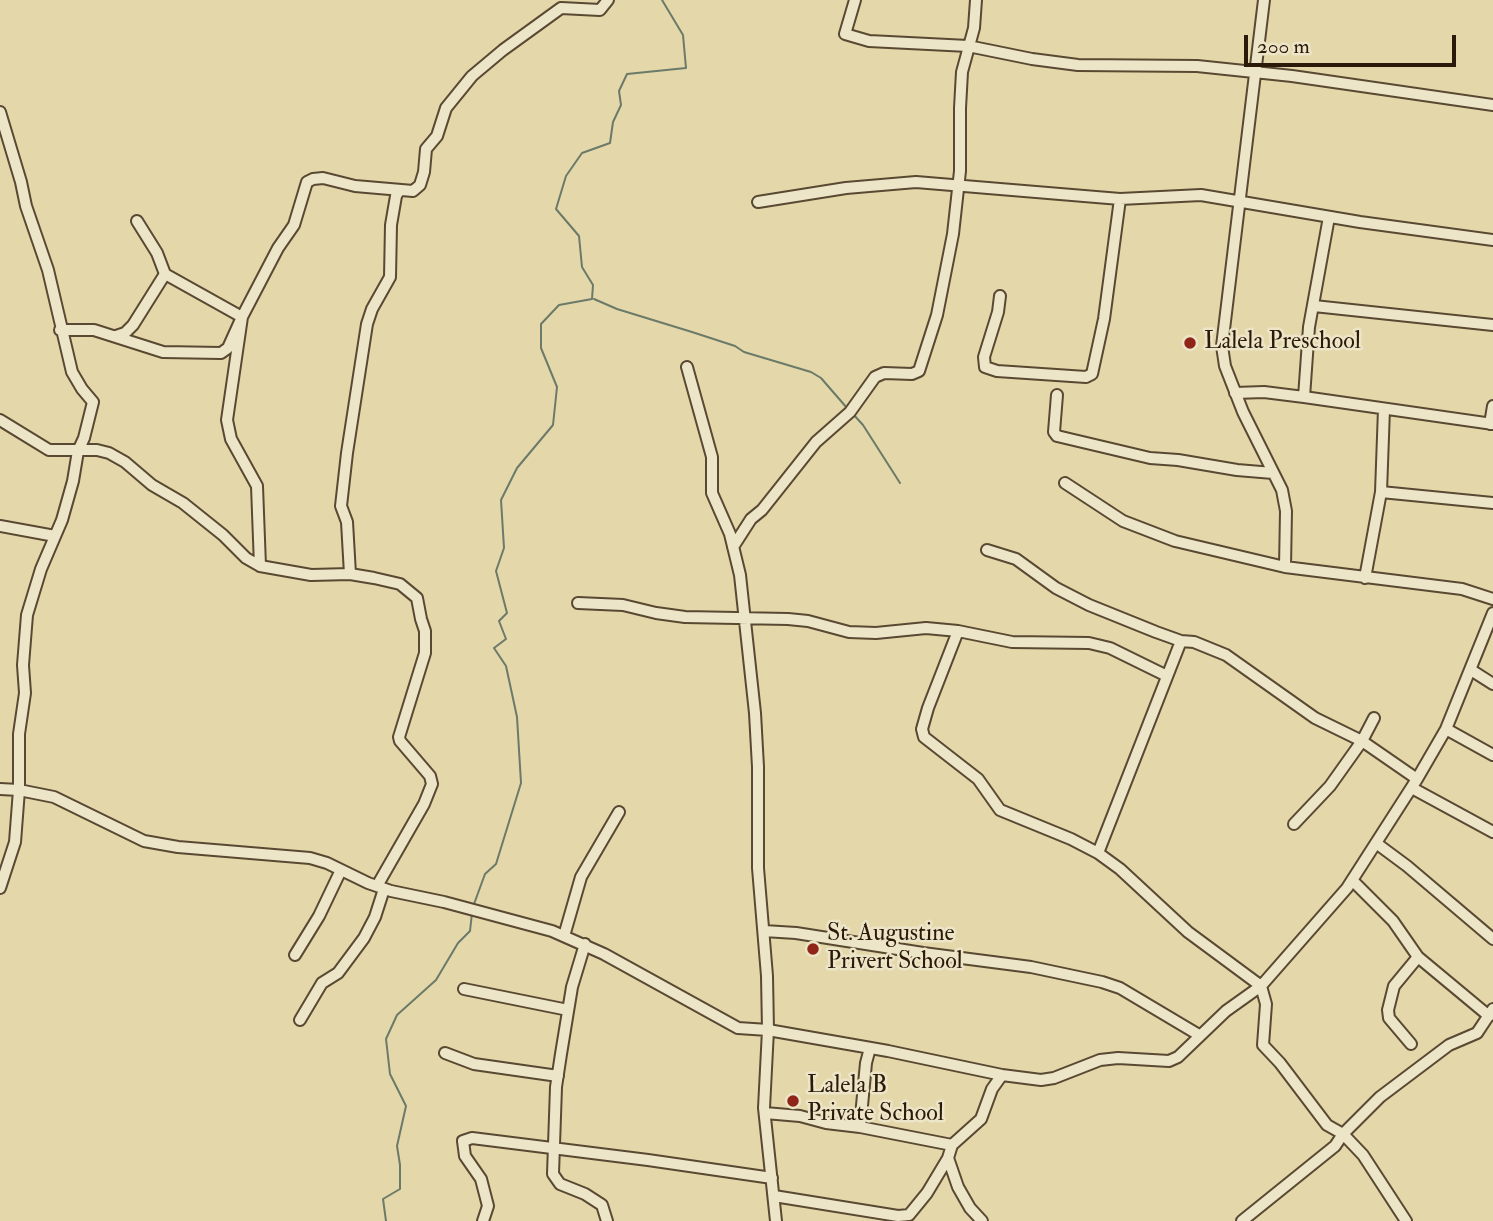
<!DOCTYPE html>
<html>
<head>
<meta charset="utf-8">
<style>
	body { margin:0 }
	#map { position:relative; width:1493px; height:1221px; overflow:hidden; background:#e4d7aa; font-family:"IM FELL Double Pica",serif }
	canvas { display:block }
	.scale { position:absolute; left:1244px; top:35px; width:212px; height:32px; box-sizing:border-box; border:4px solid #2b1a0a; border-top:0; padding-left:9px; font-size:21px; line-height:24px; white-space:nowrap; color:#2b1a0a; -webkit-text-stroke:5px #ede5c8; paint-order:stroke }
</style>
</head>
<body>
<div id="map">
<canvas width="1493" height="1221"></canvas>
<div class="scale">200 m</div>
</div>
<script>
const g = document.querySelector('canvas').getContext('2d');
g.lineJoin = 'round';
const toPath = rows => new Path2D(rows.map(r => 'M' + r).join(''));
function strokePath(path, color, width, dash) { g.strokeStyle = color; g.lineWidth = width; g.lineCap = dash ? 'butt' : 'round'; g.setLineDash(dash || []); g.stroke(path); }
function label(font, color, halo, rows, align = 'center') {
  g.font = font + ' "IM FELL Double Pica",serif'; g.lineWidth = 5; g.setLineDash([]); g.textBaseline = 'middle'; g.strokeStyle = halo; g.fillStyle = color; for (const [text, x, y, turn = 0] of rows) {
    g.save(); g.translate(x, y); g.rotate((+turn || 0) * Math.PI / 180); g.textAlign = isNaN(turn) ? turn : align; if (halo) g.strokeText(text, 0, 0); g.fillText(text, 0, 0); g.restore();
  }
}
strokePath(toPath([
	[594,299,617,309,692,332,735,346,744,352,811,372,821,378,847,408],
	[853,414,863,425,900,483],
	[474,904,485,874,496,864,521,783,517,717,506,666,494,648,506,639,499,621,507,613,496,571,504,548,501,500,517,468,553,425,557,387,541,348,541,324,559,305,592,299,593,285,582,267,579,236,556,209,566,176,582,153,610,143,613,122,621,105,619,91,627,74,686,68,683,35,662,0],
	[386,1221,383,1199,400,1189,400,1165,397,1146,406,1106,390,1074,386,1039,397,1015,436,980,458,943,470,931,472,913]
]), '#6b7a69', 2);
const minor = toPath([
	[855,0,845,34,869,41,968,46,1032,59,1078,65,1197,66,1292,76,1493,105],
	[1264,0,1222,346,1225,366,1243,412,1282,490,1286,511,1285,567],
	[0,112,21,182,26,206,48,270,72,372,82,389,93,402,84,438,78,451,73,481,62,520,41,569,27,615,23,665,25,693,19,734,19,790,15,842,0,888],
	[758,202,846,188,916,182,1120,199,1201,195,1360,222,1493,240],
	[1000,296,998,312,984,357,985,367,997,371,1086,377,1092,374,1104,319,1120,199],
	[1314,306,1493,325],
	[60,330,94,330,163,352,221,353,228,348,242,317,165,274,157,253,137,221],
	[116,336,125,333,133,325,165,274],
	[687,367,712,457,712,493,730,534,740,575,755,713,758,767,758,868,767,976,768,1030,764,1108,776,1221],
	[1235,393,1264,392,1304,397,1493,424],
	[1057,395,1054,432,1057,436,1150,458,1178,460,1237,470,1273,473],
	[1304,397,1309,327,1329,217],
	[0,420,49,450,97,450,109,453,125,462,152,485,183,503,223,535,246,558,260,566,311,575,350,574,374,578,400,584,417,598,421,619,425,631,425,653,399,737,400,741,430,776,432,784,424,804,377,886],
	[1490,424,1493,406],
	[1065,483,1123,521,1175,541,1285,567,1462,589,1493,599],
	[1381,492,1493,503],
	[0,526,55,536],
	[733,547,751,519,762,510,816,442,850,412,875,377,884,373,912,374,919,371,937,315,953,234,960,171,960,108,962,72,974,28,976,0],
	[987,550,1016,559,1056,588,1089,605,1156,632,1181,641,1194,642,1226,655,1315,718,1362,741,1417,779],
	[260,566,257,486,231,439,227,420,242,317,278,248,294,225,307,182,313,179,323,178,355,186,413,191,420,185,424,172,426,149,437,136,446,108,472,76,503,50,561,8,600,10,608,0],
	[350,574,347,522,341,506,347,453,367,324,372,309,390,277,391,225,396,196,399,191],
	[1365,578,1381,492,1384,409],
	[578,603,623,605,656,613,685,617,788,619,808,621,849,632,876,633,926,628,958,631,1012,642,1089,643,1110,648,1167,676],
	[1471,670,1493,684],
	[1446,729,1493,755],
	[1412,788,1493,832],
	[0,789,19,790,54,797,144,841,178,847,310,858,327,863,368,883,391,891,444,902,552,931,604,954,738,1028,768,1030,888,1051,1002,1075,1041,1080,1054,1078,1100,1060,1118,1058,1169,1061,1178,1057,1226,1011,1261,986,1188,932,1120,869,1098,853,1071,839,1000,810,978,779,924,737,922,729,928,708,958,631],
	[1294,824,1330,786,1362,741,1374,718],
	[1376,843,1407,866,1493,939],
	[1098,853,1181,641],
	[1352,880,1393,921,1418,957,1394,986,1388,1010,1389,1018,1411,1044],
	[764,931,796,933,923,953,1031,967,1102,982,1120,988,1199,1035],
	[564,936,581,877,619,812],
	[585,944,572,987,561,1054,556,1087,553,1174,560,1184,585,1194,602,1205,607,1221],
	[295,955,319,916,341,870],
	[1418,957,1489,1016],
	[464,989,568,1010],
	[300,1020,322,983,338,973,364,938,375,917,384,889],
	[870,1048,866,1063,860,1127,952,1145],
	[445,1053,474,1064,558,1076],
	[765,1113,800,1116,826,1123,860,1127],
	[774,1196,898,1216,909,1215,927,1193,948,1158],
	[483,1221,488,1206,481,1179,465,1156,463,1141,472,1138,648,1160,772,1178],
	[982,1221,970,1208,958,1187,948,1158,952,1145,981,1119,992,1089,1002,1075],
	[1242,1221,1335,1146,1343,1134,1380,1097,1449,1045,1477,1033,1493,1009],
	[1406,1221,1363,1155,1343,1134,1327,1125,1280,1063,1263,1045,1266,1004,1261,986,1347,888,1417,779,1446,729,1493,613]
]);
strokePath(minor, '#594932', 14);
strokePath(minor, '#ede5c8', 10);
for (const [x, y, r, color] of [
	[1190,343,7,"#8f2418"],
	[813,949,7,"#8f2418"],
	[793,1101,7,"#8f2418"]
]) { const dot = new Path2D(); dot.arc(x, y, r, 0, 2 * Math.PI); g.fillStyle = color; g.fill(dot); strokePath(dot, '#ede5c8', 2.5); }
label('24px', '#2b1a0a', '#ede5c8', [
	["Lalela Preschool",1204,343],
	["St. Augustine",827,935],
	["Privert School",827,963],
	["Lalela B",807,1087],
	["Private School",807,1115]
], 'left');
</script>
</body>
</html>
